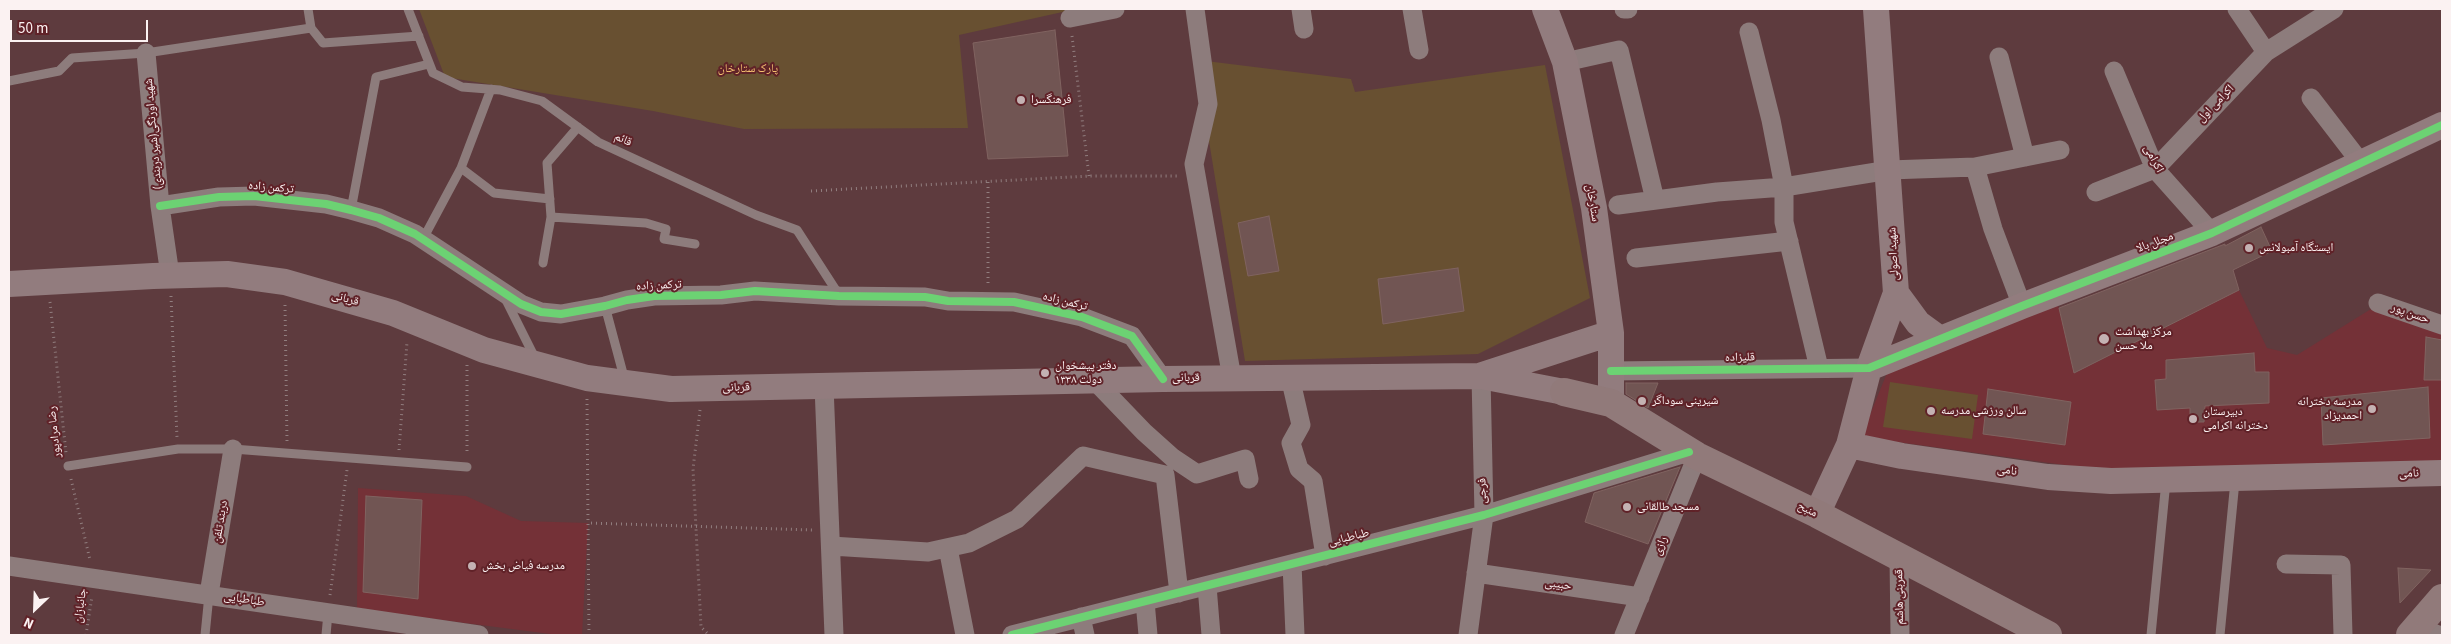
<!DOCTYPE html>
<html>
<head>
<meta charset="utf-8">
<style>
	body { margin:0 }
	#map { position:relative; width:2451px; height:644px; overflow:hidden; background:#5e3b3e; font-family:"Source Sans 3",sans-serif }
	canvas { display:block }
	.frame { position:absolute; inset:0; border:10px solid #fbf2f2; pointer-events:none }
	.north { position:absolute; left:10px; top:584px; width:50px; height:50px; -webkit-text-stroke:4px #602228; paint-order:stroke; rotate:204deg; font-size:14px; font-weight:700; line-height:20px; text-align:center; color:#fbf2f2 }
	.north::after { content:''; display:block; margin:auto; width:18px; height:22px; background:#fbf2f2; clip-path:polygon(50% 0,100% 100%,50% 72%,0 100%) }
	.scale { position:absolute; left:10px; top:20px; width:138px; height:22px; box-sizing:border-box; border:2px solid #fbf2f2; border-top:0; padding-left:6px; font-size:15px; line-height:18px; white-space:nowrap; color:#fbf2f2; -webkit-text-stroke:4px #602228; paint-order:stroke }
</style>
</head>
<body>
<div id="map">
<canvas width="2451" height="644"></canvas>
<div class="frame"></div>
<div class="north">N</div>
<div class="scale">50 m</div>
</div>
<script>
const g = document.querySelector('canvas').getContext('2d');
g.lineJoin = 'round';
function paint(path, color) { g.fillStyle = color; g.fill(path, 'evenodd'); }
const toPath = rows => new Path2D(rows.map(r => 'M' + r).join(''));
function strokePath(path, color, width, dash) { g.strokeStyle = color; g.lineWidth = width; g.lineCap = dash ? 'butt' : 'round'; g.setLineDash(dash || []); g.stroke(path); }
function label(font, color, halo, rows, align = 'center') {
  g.font = font + ' "Source Sans 3","Noto Naskh Arabic",sans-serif'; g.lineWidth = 4; g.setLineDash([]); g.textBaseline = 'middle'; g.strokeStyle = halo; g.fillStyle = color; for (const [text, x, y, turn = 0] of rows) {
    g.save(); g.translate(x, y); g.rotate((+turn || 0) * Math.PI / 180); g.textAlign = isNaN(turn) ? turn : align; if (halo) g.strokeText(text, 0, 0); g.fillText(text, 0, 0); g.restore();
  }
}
paint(toPath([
	[2239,290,2267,348,2297,355,2371,309,2442,333,2442,462,2094,469,1861,437,1889,368,2058,305,2075,373],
	[358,488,466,496,521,521,588,523,582,635,558,635,357,609]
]), '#743137');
paint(toPath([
	[419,9,1076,9,959,35,968,128,744,129,653,111,445,77],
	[1206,61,1351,79,1355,92,1545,65,1590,298,1478,354,1245,361,1209,141],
	[1890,382,1978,395,1972,439,1883,427]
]), '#685031');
const building = toPath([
	[1055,30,1068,156,988,159,973,43,1055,30],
	[1269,216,1279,271,1248,276,1238,223,1269,216],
	[2261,227,2272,251,2233,270,2239,290,2074,373,2059,308,2225,244,2225,246,2261,227],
	[1458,268,1464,311,1383,324,1378,279,1458,268],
	[2426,337,2442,340,2442,380,2424,380,2426,337],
	[2254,353,2255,372,2269,372,2269,403,2205,406,2204,422,2190,422,2190,408,2157,410,2155,380,2166,379,2166,360,2254,353],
	[1626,383,1658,383,1648,408,1626,394,1626,383],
	[2428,387,2430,438,2323,445,2321,398,2428,387],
	[1988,389,2071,402,2065,445,1983,434,1988,389],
	[1680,467,1648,544,1585,522,1594,493,1680,467],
	[366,496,422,500,418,599,363,592,366,496],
	[2398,568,2431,570,2400,603,2398,568]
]);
paint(building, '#715553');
strokePath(building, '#806360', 1);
strokePath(toPath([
	[1072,36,1089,176],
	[811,191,1089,176,1178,176],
	[988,283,988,181],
	[171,296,177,437],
	[50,302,66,453],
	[285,305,287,441],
	[467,365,467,454],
	[587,399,588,523],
	[700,410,693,469,701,627,709,635],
	[399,450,407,342],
	[71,479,90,560],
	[330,595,347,470],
	[86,635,92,596],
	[589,635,588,523,812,530]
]), '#917e7f', 3, [1, 4]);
strokePath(toPath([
	[308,9,311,28],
	[408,9,433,73,462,87,500,90,542,101,598,142,756,215,797,230,839,295],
	[9,81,59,71,72,58,146,53,311,28,323,43,419,36],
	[461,168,494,193,550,199],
	[351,210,376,77,429,64],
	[551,217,646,223,666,229,664,239,695,244],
	[423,239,461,168,491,89],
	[543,263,551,217,547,163,578,127],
	[505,298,535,358],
	[605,306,625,381],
	[68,466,178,449,233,449,467,467],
	[205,635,209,595],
	[326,635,328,613],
	[2151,635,2166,481],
	[2220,635,2235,481]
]), '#8d7c7c', 9);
strokePath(toPath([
	[1195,9,1208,104,1194,164,1232,378],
	[1301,9,1304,29],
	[1412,9,1419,50],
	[1624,9,1628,9],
	[2237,9,2266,52],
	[1070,18,1115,9],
	[1749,32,1771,120,1784,187,1784,222,1819,368],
	[146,53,160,206,170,275],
	[1999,57,2025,157],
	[1565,62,1619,50,1655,200],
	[2114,71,2155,169,2212,233],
	[2311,98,2361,163],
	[1975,167,1993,229,2022,306],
	[2096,192,2155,169,2266,52,2334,9],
	[1618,205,1717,192,1784,187,1889,170,1975,167,2060,150],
	[160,206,219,197,254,196,326,204,351,210,379,218,415,234,521,304,541,312,561,314,605,306,627,300,654,296,721,295,755,291,839,296,925,297,948,301,1014,302,1082,317,1132,336,1163,379],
	[1636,258,1789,241],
	[2378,303,2442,325],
	[1611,371,1869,368],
	[1290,377,1301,425,1291,443,1299,469,1313,481,1325,556],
	[1094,380,1144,432,1173,458,1197,474,1245,459,1249,479],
	[824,386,834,635],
	[831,546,928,552,969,543,1017,519,1083,456,1165,475,1179,593],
	[948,548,965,635],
	[1899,558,1900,635],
	[1292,564,1295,635],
	[2286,564,2341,565,2343,635],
	[9,566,479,635],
	[1476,573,1640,597],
	[1207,586,1211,635],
	[209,594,233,449],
	[1145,601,1148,635],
	[1081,617,1085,635],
	[2417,627,2438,635],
	[1012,635,1484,515,1689,452],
	[1468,635,1484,515,1481,376],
	[1624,635,1697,456]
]), '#8d7c7c', 19);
strokePath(toPath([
	[1545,9,1565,62,1594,208,1611,333,1611,403],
	[9,284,153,276,227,274,285,282,393,313,484,350,587,378,671,389,1163,379,1481,376,1564,392],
	[1896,293,1918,323,1940,339],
	[1869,368,2022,306,2212,233,2442,125],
	[1482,375,1611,333],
	[1849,445,1902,456,2048,477,2111,481,2442,473],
	[1817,514,1849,445,1869,368,1896,293,1876,9]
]), '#927c7e', 26);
strokePath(toPath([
	[1564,392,1611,403,1697,456,1817,514,2048,635],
	[2410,635,2442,598]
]), '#917a7a', 28);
strokePath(toPath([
	[160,206,219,197,254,196,326,204,351,210,379,218,415,234,521,304,541,312,561,314,605,306,627,300,654,296,721,295,755,291,839,296,925,297,948,301,1014,302,1082,317,1132,336,1163,379],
	[1611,371,1869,368,2022,306,2212,233,2442,125],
	[1012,635,1484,515,1689,452]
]), '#6cd273', 8);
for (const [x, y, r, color] of [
	[1021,100,5,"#c4b2b3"],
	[2249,248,5,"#c4b2b3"],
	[2104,339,6,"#c4b2b3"],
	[1045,373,5,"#c4b2b3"],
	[1642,401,5,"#c4b2b3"],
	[2372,409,5,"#c4b2b3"],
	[1931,411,5,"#c4b2b3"],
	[2193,419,5,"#c4b2b3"],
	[1627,507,5,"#c4b2b3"],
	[472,566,5,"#c4b2b3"]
]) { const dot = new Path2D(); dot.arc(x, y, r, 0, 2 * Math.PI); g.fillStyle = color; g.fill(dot); strokePath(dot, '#602228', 2); }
label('12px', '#f4c170', '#602228', [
	["پارک ستارخان",748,69]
]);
label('12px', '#fbf2f2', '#602228', [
	["فرهنگسرا",1031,100],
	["ایستگاه آمبولانس",2259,248],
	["مرکز بهداشت",2115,332],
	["ملا حسن",2115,346],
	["دفتر پیشخوان",1055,366],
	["دولت ۱۳۳۸",1055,380],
	["شیرینی سوداگر",1652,401],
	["مدرسه دخترانه",2362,402,"right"],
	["احمدیزاد",2362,416,"right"],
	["سالن ورزشی مدرسه",1941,411],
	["دبیرستان",2203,412],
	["دخترانه اکرامی",2203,426],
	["مسجد طالقانی",1637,507],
	["مدرسه فیاض بخش",482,566]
], 'left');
label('12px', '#fbf2f2', '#602228', [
	["اکرامی اول",2216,104,-46],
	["شهید اورنگی(شیر دربندی)",154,134,-95],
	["قائم",623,140,25],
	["اکرامی",2153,159,62],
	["ترکمن زاده",271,188,5],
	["ستارخان",1592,203,80],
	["مجلل بالا",2155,243,-21],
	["شهید اصولی",1894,254,-93],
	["ترکمن زاده",659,286,-3],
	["قربانی",345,299,16],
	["ترکمن زاده",1065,302,14],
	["حسن پور",2410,314,19],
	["قلیزاده",1740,358,-1],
	["قربانی",1186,378],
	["قربانی",736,388,-1],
	["رضا مرادپور",55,432,-96],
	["نامی",2007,471,8],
	["نامی",2409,474,-1],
	["فرجی",1483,491,-91],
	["منبح",1807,510,26],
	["دربند تلفن",221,522,-81],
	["طباطبایی",1349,538,-14],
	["رازی",1661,546,-68],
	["حبیبی",1558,585,8],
	["قمربنی هاشم",1900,597,-91],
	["طباطبایی",244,600,9],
	["جانبازان",81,606,-82]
]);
</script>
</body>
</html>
